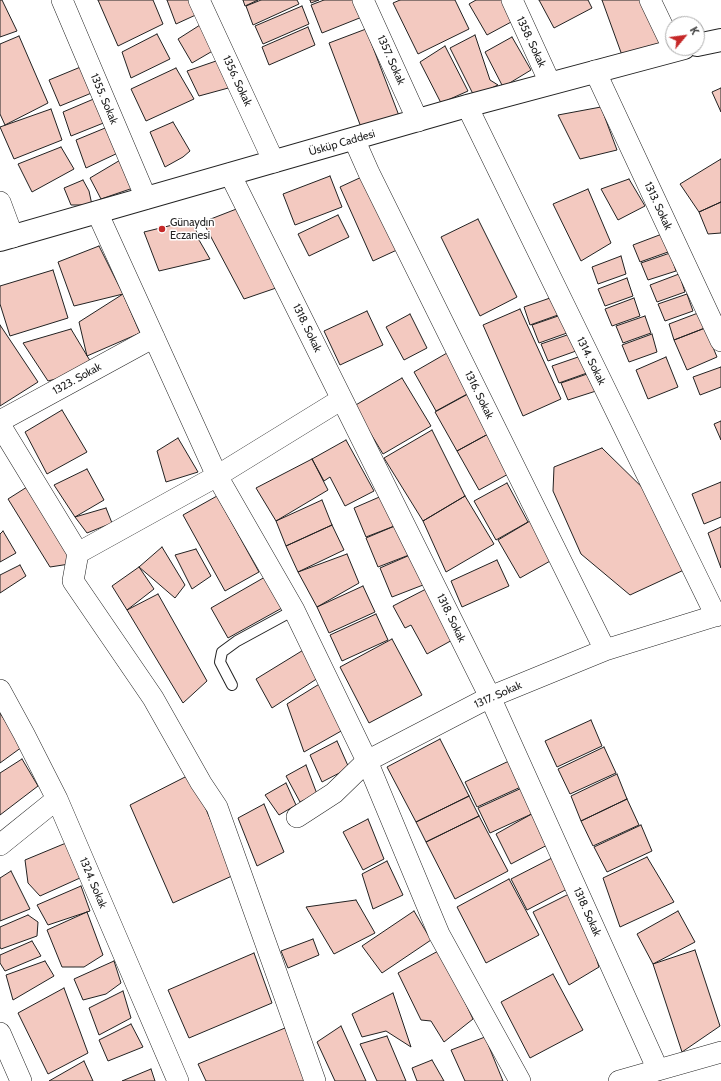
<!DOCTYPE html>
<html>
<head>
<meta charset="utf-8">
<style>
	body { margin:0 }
	#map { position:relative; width:721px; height:1081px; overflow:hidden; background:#fff; font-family:Cabin,sans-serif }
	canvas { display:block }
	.north { position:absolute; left:665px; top:16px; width:40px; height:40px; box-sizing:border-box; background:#fff; border:1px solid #a7a7a7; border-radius:50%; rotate:61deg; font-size:11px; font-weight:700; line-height:16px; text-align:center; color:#222 }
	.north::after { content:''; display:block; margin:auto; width:14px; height:18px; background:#c62828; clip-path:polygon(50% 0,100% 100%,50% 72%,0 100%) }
</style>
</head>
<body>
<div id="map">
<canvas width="721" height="1081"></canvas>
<div class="north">K</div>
</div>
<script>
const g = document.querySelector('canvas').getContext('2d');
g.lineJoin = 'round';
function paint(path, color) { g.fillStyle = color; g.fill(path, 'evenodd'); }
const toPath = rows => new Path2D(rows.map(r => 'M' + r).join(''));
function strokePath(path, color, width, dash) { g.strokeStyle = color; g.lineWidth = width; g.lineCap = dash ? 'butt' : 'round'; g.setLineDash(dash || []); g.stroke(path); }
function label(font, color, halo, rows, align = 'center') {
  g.font = font + ' Cabin,sans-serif'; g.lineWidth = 3; g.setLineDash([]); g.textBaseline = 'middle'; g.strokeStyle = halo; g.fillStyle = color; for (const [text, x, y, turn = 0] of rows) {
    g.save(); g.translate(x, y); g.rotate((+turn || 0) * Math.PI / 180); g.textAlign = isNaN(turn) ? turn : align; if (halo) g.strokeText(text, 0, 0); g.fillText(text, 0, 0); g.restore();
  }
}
const building = toPath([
	[0,0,2,0,17,31,0,37,0,0],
	[98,0,153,0,163,24,118,46,98,0],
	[167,0,191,0,200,13,176,24,167,0],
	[243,0,258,0,245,6,243,0],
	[261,0,297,0,299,4,253,25,246,6,261,0],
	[310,0,319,0,311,3,310,0],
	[324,0,355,0,362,17,322,33,311,5,324,0],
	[400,0,455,0,469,29,418,54,393,3,400,0],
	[476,0,504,0,513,21,487,35,469,4,476,0],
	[539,0,588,0,592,8,554,28,539,0],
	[602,0,641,0,660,44,623,58,602,0],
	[302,6,309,24,263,44,255,26,302,6],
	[200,25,216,49,192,63,178,39,200,25],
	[308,27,315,45,269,65,262,47,308,27],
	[366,29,401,121,364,135,329,43,366,29],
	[157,34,170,59,131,78,122,52,157,34],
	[475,35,490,80,498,85,474,96,450,48,475,35],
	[19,36,48,103,5,125,0,114,0,44,19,36],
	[512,37,531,70,503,87,485,52,512,37],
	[445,46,468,91,441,103,420,62,445,46],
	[219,60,232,87,199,96,187,71,219,60],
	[83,66,94,92,60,106,49,80,83,66],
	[176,68,194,99,146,121,131,89,176,68],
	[721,88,721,112,712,92,721,88],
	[96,98,106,122,71,136,63,112,96,98],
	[601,107,617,150,580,159,558,115,601,107],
	[51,109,62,140,14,159,0,127,51,109],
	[173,122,190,151,183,157,165,167,150,132,173,122],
	[110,126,120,152,86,168,76,140,110,126],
	[61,147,74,169,32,192,18,164,61,147],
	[122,159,136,187,101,199,90,178,122,159],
	[721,159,721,202,699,212,680,184,721,159],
	[366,175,399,249,373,261,340,187,366,175],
	[330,176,342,207,295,225,283,194,330,176],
	[629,179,645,206,618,220,601,189,629,179],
	[83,180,89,191,92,205,71,205,64,188,83,180],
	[588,189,611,243,581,261,553,204,588,189],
	[721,202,721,233,708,234,699,212,721,202],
	[239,208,279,287,244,299,203,222,239,208],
	[338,215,349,237,309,256,298,234,338,215],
	[478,219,517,297,480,316,441,237,478,219],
	[193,220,199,240,210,259,159,271,144,232,193,220],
	[662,234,668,252,640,262,633,245,662,234],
	[99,246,123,294,74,306,58,262,99,246],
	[670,253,676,271,648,280,641,263,670,253],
	[621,256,626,274,598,284,592,267,621,256],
	[53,270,68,318,10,336,0,304,0,286,53,270],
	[679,274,685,292,657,302,650,285,679,274],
	[627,278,633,296,605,306,598,289,627,278],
	[123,294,140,333,87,356,79,322,123,294],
	[687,294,693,311,665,321,658,304,687,294],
	[553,297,558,315,530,325,524,307,553,297],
	[634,298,640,316,612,326,605,309,634,298],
	[520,309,561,399,523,416,483,325,520,309],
	[367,311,383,345,340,365,324,331,367,311],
	[698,313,705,328,674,340,669,324,698,313],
	[410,314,427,348,404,360,386,327,410,314],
	[561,315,567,333,539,343,532,325,561,315],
	[645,316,651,333,623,343,616,326,645,316],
	[0,325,38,382,0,406,0,325],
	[705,328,717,357,687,370,674,340,705,328],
	[71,329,95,369,48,381,23,343,71,329],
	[570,334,576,351,548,361,541,344,570,334],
	[652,334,657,352,629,362,622,345,652,334],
	[447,353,469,393,436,411,414,372,447,353],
	[581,356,587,373,559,383,552,366,581,356],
	[666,357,678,387,648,399,636,370,666,357],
	[721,367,721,387,700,395,693,377,721,367],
	[590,373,596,391,568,400,561,383,590,373],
	[402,378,431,426,383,454,354,406,402,378],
	[468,394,490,433,457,451,435,412,468,394],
	[62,410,87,452,47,474,25,432,62,410],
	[721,421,721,440,714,424,721,421],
	[432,430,465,496,423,521,384,458,432,430],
	[490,433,512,472,479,490,457,451,490,433],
	[178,438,198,472,166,482,157,451,178,438],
	[346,440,374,491,345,506,330,477,324,481,312,459,346,440],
	[602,448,653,498,686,569,630,595,581,554,553,491,554,467,602,448],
	[312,459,328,490,276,521,256,488,312,459],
	[87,469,104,500,75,517,54,485,87,469],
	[721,482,721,517,704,524,692,494,721,482],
	[507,483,528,522,496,540,474,501,507,483],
	[27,487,76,563,50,567,8,499,27,487],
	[384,495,397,525,366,537,354,508,384,495],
	[217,496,259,572,225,591,183,515,217,496],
	[465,496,494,544,446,572,423,521,465,496],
	[322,500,332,525,286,546,276,521,322,500],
	[106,508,112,523,87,533,75,517,106,508],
	[530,521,552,560,520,578,498,540,530,521],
	[332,525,344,550,298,572,286,546,332,525],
	[397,525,409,555,378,567,366,538,397,525],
	[721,527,721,568,708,533,721,527],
	[3,531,16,553,0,562,0,534,3,531],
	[162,547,185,585,175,598,139,567,162,547],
	[196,549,211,576,192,589,175,555,196,549],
	[347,554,359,583,317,607,298,572,347,554],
	[410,555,423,585,392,597,380,568,410,555],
	[497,560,509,586,462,607,451,581,497,560],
	[20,565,26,576,0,593,0,575,20,565],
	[139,567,154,589,127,610,112,586,139,567],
	[265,577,282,608,228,638,211,608,265,577],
	[363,586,375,612,329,633,317,607,363,586],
	[428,588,456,638,427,654,411,625,405,628,393,606,428,588],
	[158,594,207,681,183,703,127,610,158,594],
	[376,614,388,640,342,661,330,635,376,614],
	[392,639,422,695,369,723,340,667,392,639],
	[305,649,318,678,272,708,256,679,305,649],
	[321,683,343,730,304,752,287,704,321,683],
	[0,713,22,747,0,763,0,713],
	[591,720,602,746,557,767,545,741,591,720],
	[440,739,469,796,416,822,387,767,440,739],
	[337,741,349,768,322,782,310,755,337,741],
	[604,747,616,773,570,794,558,769,604,747],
	[22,759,38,786,0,815,0,773,22,759],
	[511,760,523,786,477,807,465,782,511,760],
	[306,765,317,794,300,802,286,776,306,765],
	[191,774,234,875,173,903,130,805,191,774],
	[617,774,627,799,581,821,571,796,617,774],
	[286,783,296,805,279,815,265,795,286,783],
	[524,787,536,812,490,833,478,808,524,787],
	[469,796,479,816,426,842,416,822,469,796],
	[627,799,639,825,593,846,581,821,627,799],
	[264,804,284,852,257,866,238,818,264,804],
	[537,811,553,842,511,864,496,834,537,811],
	[479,816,508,871,455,899,426,842,479,816],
	[368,819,384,859,363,870,343,832,368,819],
	[641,825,652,851,607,872,594,847,641,825],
	[66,843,80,878,40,896,28,883,25,860,66,843],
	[647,857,674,902,620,927,603,878,647,857],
	[552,858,569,888,527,910,511,879,552,858],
	[387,861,403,895,373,909,362,874,387,861],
	[11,871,30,909,0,921,0,878,11,871],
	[509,879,539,935,486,963,457,907,509,879],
	[81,886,90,911,48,925,37,905,81,886],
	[575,891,599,967,569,985,533,912,575,891],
	[356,900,375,933,334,954,306,907,356,900],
	[414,911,431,940,382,973,362,946,414,911],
	[678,911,695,942,653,964,637,934,678,911],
	[87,912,103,955,84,967,62,967,47,930,87,912],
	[28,915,38,922,37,936,1,949,0,947,0,927,28,915],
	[313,939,319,955,288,968,281,951,313,939],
	[32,941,41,956,5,971,0,963,0,955,32,941],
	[440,950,473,1019,444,1042,431,1021,421,1020,398,973,440,950],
	[695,950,720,1026,682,1052,653,964,695,950],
	[254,953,272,1003,189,1038,168,990,254,953],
	[45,961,54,976,13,1000,6,975,45,961],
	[114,961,121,983,106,994,83,1000,74,979,114,961],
	[553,974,583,1030,530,1058,501,1002,553,974],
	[64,988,88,1053,48,1074,18,1013,64,988],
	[123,991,131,1018,99,1035,89,1008,123,991],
	[393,993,411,1047,386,1031,362,1037,352,1014,393,993],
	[131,1024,143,1047,108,1061,99,1040,131,1024],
	[341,1026,366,1081,335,1081,317,1042,341,1026],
	[285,1028,307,1081,206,1081,198,1064,285,1028],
	[387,1036,406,1081,377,1081,360,1044,387,1036],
	[485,1037,503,1081,465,1081,451,1050,485,1037],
	[432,1060,444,1081,417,1081,412,1068,432,1060],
	[84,1061,93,1081,49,1081,84,1061],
	[151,1069,155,1081,122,1081,151,1069]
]);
paint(building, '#f3c9c0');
strokePath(building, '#222', 1);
const service = toPath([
	[232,685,220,662,222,652,237,641,294,610]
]);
const minor = toPath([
	[62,0,146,198],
	[199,0,274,162],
	[363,0,418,121],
	[512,0,550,83],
	[650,0,674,50],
	[595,71,721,341],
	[467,106,716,616],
	[354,139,369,173,605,650],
	[230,174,490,697,658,1070],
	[0,202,13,237],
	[97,212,217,476,294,610,367,761,439,934,520,1081],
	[0,421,154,337],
	[0,425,78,553],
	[0,690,24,734,57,799,178,1081],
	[297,817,334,793,367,761,490,697,605,650,721,614],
	[0,845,57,799],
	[0,1033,21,1081],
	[315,1081,217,807,201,783,153,698,73,581,78,553,217,476,342,399],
	[619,1081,721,1052]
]);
const tertiary = toPath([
	[697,45,721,40],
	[0,240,467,106,684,48]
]);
strokePath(service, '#222', 12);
strokePath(minor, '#222', 22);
strokePath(tertiary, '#222', 24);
strokePath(service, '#fff', 10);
strokePath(minor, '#fff', 21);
strokePath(tertiary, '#fff', 22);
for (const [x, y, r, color] of [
	[162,229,4,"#c62828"]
]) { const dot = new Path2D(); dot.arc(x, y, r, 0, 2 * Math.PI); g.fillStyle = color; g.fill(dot); strokePath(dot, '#fff', 1.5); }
label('11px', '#222', '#fff', [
	["1358. Sokak",531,42,65],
	["1357. Sokak",391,60,66],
	["1356. Sokak",237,81,65],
	["1355. Sokak",104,99,67],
	["Üsküp Caddesi",342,143,-16],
	["1313. Sokak",658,206,65],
	["1318. Sokak",307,328,64],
	["1314. Sokak",591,361,64],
	["1323. Sokak",77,379,-29],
	["1316. Sokak",479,395,64],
	["1318. Sokak",451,618,64],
	["1317. Sokak",498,695,-24],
	["1324. Sokak",93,883,67],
	["1318. Sokak",587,912,66]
]);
label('11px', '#222', '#fff', [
	["Günaydın",170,223],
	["Eczanesi",170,236]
], 'left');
</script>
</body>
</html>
